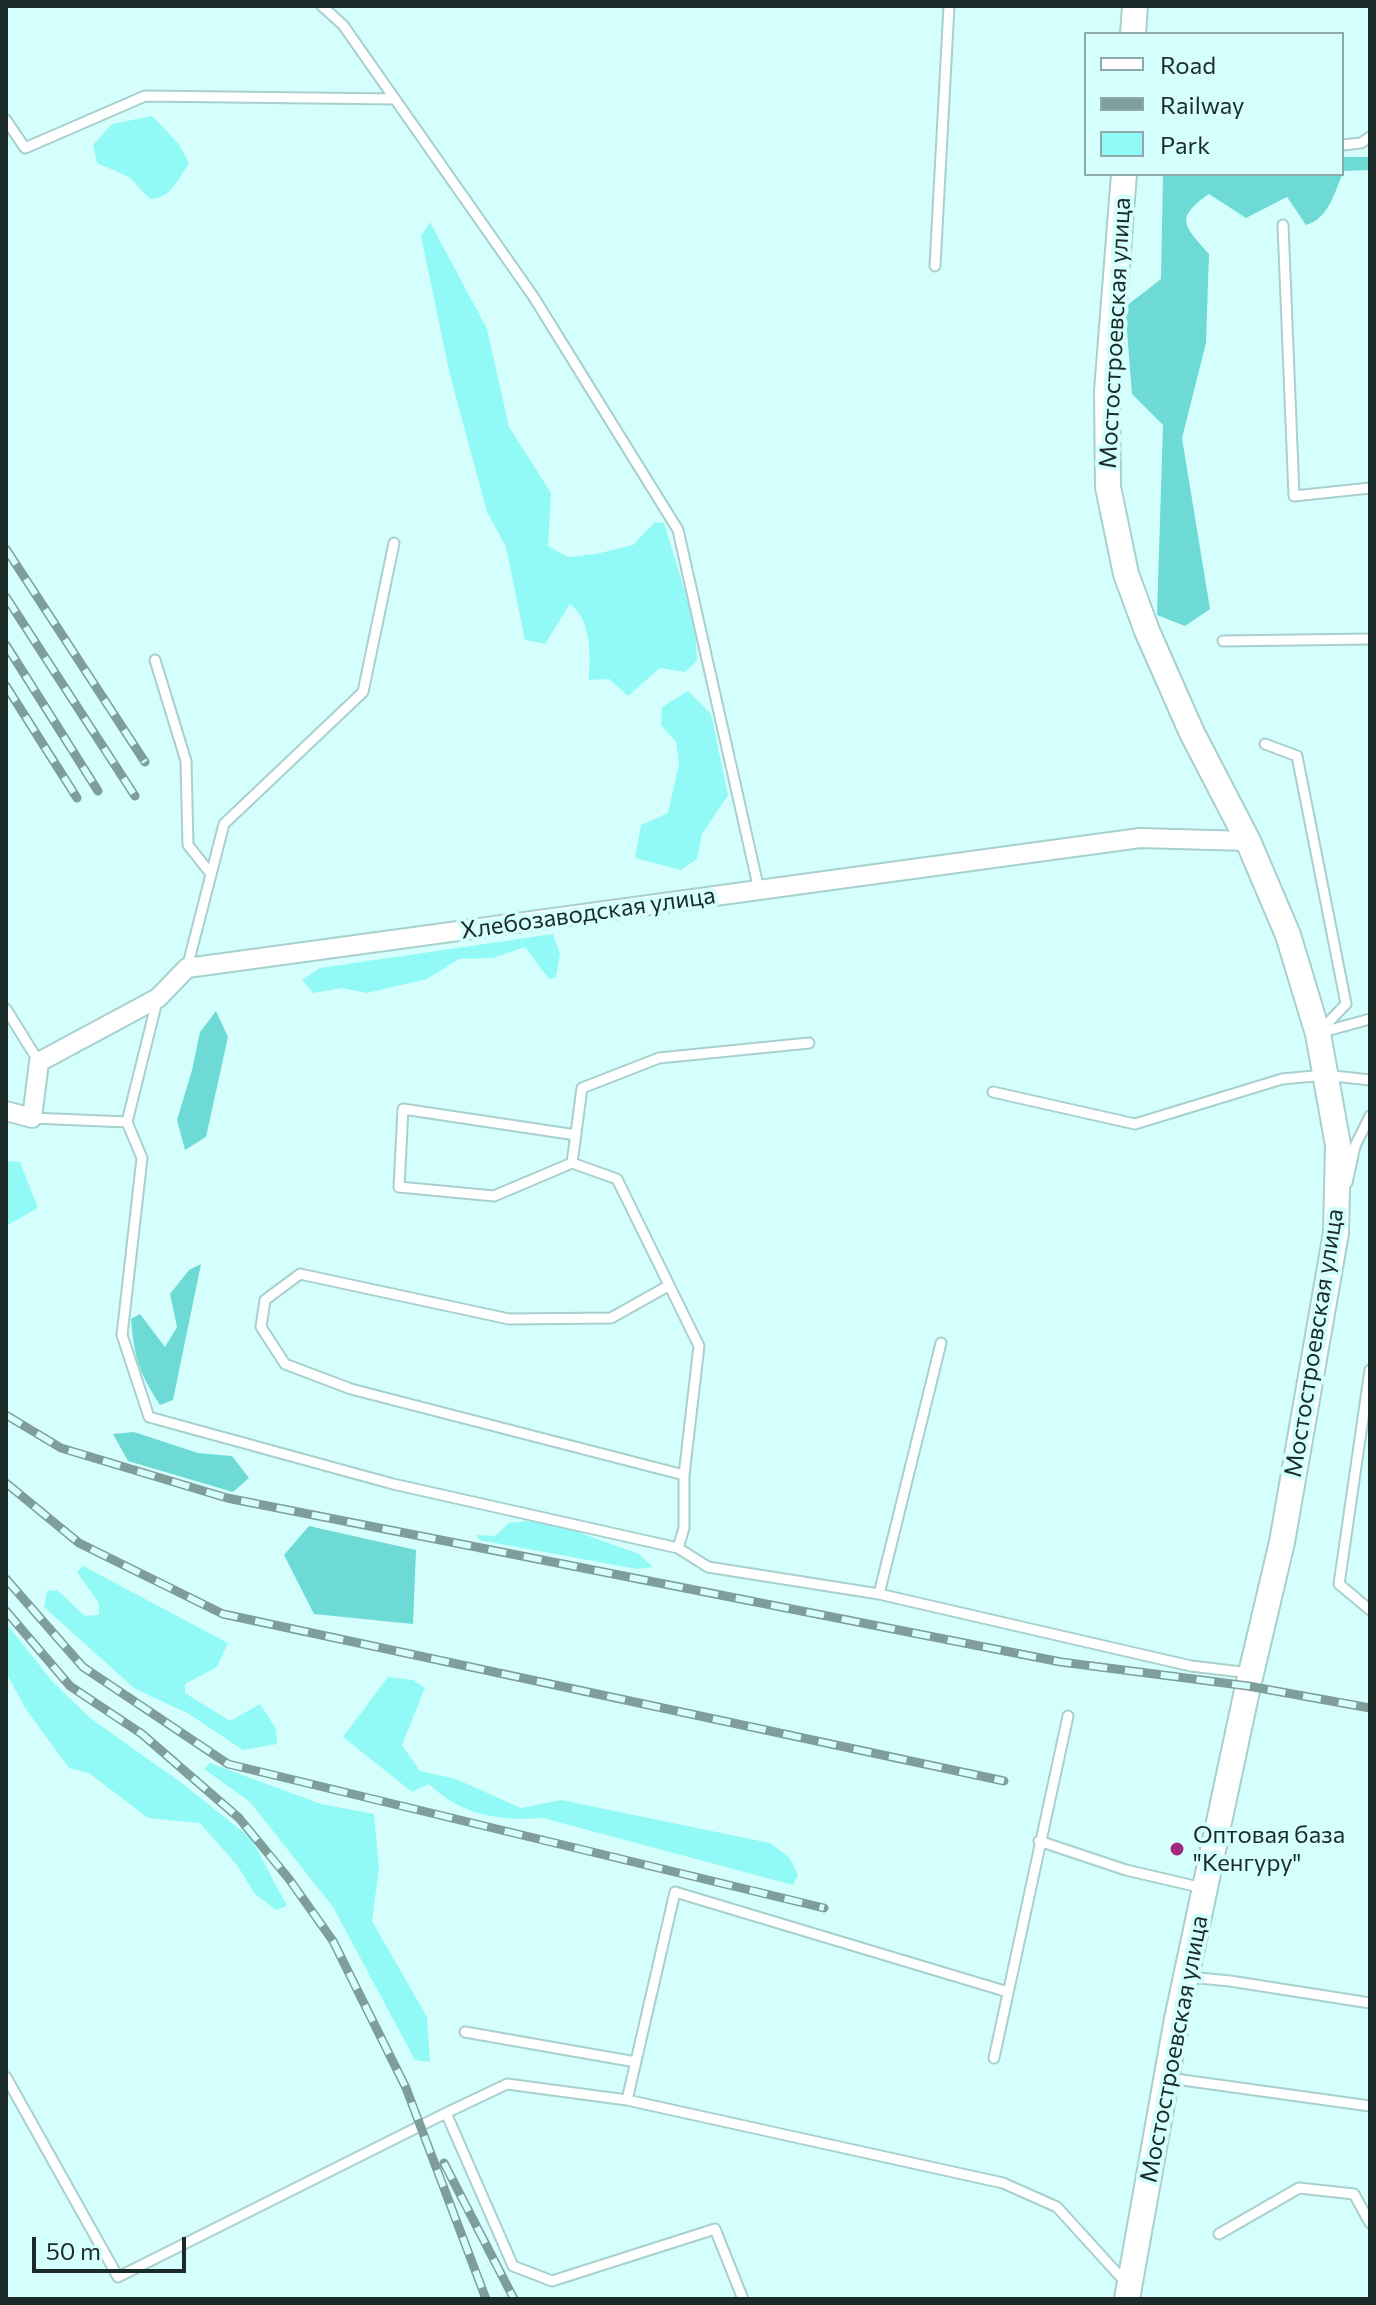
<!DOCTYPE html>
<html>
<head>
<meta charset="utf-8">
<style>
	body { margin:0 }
	#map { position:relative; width:1376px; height:2305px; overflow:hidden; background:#d5fffd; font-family:Commissioner,sans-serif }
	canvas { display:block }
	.frame { position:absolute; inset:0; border:8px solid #1b2b2a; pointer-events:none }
	.legend { position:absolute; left:1084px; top:32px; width:260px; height:144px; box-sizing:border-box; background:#d5fffd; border:2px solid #8baaa9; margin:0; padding:10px 14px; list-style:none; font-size:24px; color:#1b2b2a }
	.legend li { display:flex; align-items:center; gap:16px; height:40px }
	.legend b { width:40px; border:2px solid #8baaa9 }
	.scale { position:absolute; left:32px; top:2237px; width:154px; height:36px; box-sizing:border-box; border:4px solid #1b2b2a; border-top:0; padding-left:10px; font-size:24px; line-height:28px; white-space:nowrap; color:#1b2b2a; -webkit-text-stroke:6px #d5fffd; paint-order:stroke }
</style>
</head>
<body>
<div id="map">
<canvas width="1376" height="2305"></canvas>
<div class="frame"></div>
<ul class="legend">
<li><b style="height:10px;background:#fff"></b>Road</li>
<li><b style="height:10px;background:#7f9d9b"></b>Railway</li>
<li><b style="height:22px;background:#91faf6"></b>Park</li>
</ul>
<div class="scale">50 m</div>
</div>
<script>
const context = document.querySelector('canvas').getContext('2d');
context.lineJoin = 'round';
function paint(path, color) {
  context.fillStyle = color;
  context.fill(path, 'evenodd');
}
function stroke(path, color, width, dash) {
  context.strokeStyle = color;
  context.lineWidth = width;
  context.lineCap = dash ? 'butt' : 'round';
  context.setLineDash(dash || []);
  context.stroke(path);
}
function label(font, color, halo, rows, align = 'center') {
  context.font = font + ' Commissioner,sans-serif';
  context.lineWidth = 8;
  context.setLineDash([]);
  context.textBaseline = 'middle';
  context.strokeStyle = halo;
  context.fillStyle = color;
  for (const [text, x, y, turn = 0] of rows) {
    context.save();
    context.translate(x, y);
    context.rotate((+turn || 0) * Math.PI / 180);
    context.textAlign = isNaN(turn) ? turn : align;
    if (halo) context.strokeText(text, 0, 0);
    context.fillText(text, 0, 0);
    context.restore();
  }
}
paint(new Path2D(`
	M 152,116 L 178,143 L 189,163 C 178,179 171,199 150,199 L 129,177 L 97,163 L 93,145 L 112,124 Z
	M 430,222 L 487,329 L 509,427 L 551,493 L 548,546 L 568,557 L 596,554 L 633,545 L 655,522 L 664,523 L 695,625 L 697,661 L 685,672 L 660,668 L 628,696 L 609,679 L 589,680 C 590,654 592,621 570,604 L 545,644 L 525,640 L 506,547 L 487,512 L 450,375 L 421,236 Z
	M 688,691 L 711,714 L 728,795 L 702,834 L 697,859 L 681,870 L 635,858 L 641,825 L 668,813 L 679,764 L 676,742 L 661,725 L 662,707 Z
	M 553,934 L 560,954 L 556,977 L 549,979 L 525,947 L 493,958 L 459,959 L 427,979 L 367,993 L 342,988 L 313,993 L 302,980 L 320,968 Z
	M 6,1161 L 20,1162 L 38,1208 L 6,1226 Z
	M 552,1519 L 583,1534 L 639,1554 L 653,1567 L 637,1569 L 479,1540 L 477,1535 L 495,1536 L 509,1523 Z
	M 83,1566 L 228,1643 L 217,1667 L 185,1684 L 185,1693 L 230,1721 L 260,1704 L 276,1729 L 277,1744 L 243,1750 L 189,1714 L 134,1688 L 44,1607 L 47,1591 L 57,1590 L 85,1616 L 99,1615 L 99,1603 L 77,1572 Z
	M 6,1623 L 52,1681 L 90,1718 L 179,1781 L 251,1838 L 287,1906 L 276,1910 L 255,1894 L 237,1865 L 200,1823 L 148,1818 L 89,1773 L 69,1768 L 25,1708 L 6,1672 Z
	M 388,1677 L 413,1680 L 425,1688 L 402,1745 L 420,1771 L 456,1779 L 521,1808 L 561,1800 L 770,1843 L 789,1857 L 798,1875 L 793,1885 L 543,1818 C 499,1821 462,1816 429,1784 L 412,1792 L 343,1737 Z
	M 210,1763 L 321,1804 L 374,1814 L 379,1868 L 372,1921 L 427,2017 L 430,2062 L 415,2060 L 333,1907 L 250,1802 L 204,1769 Z`), '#91faf6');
paint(new Path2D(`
	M 1342,157 L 1370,157 L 1370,170 L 1344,171 C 1335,190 1329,219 1306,225 L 1287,197 L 1246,218 L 1209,194 C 1173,219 1185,226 1209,254 L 1206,343 L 1182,438 L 1210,609 L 1185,626 L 1157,615 L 1163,425 L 1132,394 L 1125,307 L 1161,279 L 1163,174 L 1342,174 Z
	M 216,1011 L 228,1037 L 206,1137 L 185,1150 L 177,1120 L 192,1070 L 200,1032 Z
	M 201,1264 L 173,1400 L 160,1405 C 139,1372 134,1358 131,1319 L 140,1314 L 165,1347 L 177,1327 L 170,1294 L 189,1270 Z
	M 134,1432 L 198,1453 L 232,1456 L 249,1478 L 233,1492 L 128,1461 L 113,1434 Z
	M 309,1526 L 416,1550 L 413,1624 L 314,1614 L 284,1555 Z`), '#6edad6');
const service = new Path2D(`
	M 322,6 L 343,25 L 533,296 L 678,530 L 759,890
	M 6,120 L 25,148 L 145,96 L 395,99
	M 1342,145 L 1361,143 L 1370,137
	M 1283,225 L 1294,496 L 1370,488
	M 935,266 L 949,6
	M 1223,641 L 1370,639
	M 155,660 L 186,761 L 188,845 L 211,874
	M 1265,744 L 1297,756 L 1346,1004 L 1320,1031
	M 187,968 L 224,824 L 363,692 L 394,543
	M 6,1009 L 39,1062
	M 1319,1033 L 1370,1019
	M 993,1092 L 1135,1124 L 1282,1079 L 1325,1075 L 1370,1080
	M 32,1118 L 127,1122 L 157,1001
	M 127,1122 L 142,1158 L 122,1335 L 149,1417 L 393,1484 L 678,1548 L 708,1567 L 879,1594 L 1191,1666 L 1250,1673
	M 572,1163 L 494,1196 L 399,1187 L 403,1109 L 576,1135
	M 1347,1183 L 1355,1146 L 1370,1116
	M 668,1286 L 611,1318 L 509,1319 L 300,1274 L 265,1300 L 261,1327 L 285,1364 L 351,1389 L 684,1475
	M 1370,1370 L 1339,1584 L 1370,1610
	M 678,1548 L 684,1528 L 684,1475 L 699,1346 L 617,1179 L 572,1163 L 582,1088 L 659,1058 L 809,1043
	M 879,1594 L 941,1343
	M 1039,1841 L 1126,1870 L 1203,1888
	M 1189,1977 L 1230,1981 L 1370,2003
	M 465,2032 L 636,2062
	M 994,2058 L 1068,1716
	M 6,2077 L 118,2277 L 446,2113
	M 1168,2078 L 1370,2106
	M 627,2100 L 675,1892 L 1008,1992
	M 1219,2234 L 1299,2188 L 1354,2194 L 1370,2223
	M 743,2299 L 715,2229 L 552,2281 L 513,2266 L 446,2113 L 507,2084 L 627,2100 L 1003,2183 L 1057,2207 L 1127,2284`);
const minor = new Path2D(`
	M 6,1111 L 32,1118 L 39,1062 L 158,998 L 187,968 L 1140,838 L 1248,841`);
const secondary = new Path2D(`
	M 1133,34 L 1135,6
	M 1124,174 L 1107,391 L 1108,487 L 1126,574 L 1147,631 L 1192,733 L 1248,841 L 1288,935 L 1318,1034 L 1338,1145 L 1336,1233 L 1282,1542 L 1248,1686 L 1177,2019 L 1127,2299`);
stroke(service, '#a7d0ce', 13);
stroke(minor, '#a7d0ce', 22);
stroke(secondary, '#a7d0ce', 28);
stroke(service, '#fff', 9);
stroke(minor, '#fff', 18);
stroke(secondary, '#fff', 24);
const rail = new Path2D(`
	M 6,549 L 145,762
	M 6,597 L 135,796
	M 6,645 L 98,791
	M 6,686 L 77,798
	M 6,1415 L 61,1448 L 227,1498 L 1061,1662 L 1248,1686 L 1370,1708
	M 6,1483 L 79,1543 L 223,1614 L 1004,1781
	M 6,1579 L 83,1667 L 228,1764 L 824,1908
	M 6,1611 L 70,1686 L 142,1734 L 239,1818 L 289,1879 L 333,1941 L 406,2088 L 486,2299
	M 444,2163 L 514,2299`);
stroke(rail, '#7f9d9b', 9);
stroke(rail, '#d5fffd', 6, [18]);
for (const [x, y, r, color] of [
	[1177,1849,8,"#a2297f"]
]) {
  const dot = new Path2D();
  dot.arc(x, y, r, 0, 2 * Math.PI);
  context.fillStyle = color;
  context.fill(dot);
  stroke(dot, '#d5fffd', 3);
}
label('24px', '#1b2b2a', '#d5fffd', [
	["Мостостроевская улица",1115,333,-87],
	["Хлебозаводская улица",588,913,-8],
	["Мостостроевская улица",1314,1343,-81],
	["Мостостроевская улица",1174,2049,-79]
]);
label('24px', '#1b2b2a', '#d5fffd', [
	["Оптовая база",1193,1835],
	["\"Кенгуру\"",1193,1863]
], 'left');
</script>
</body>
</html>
